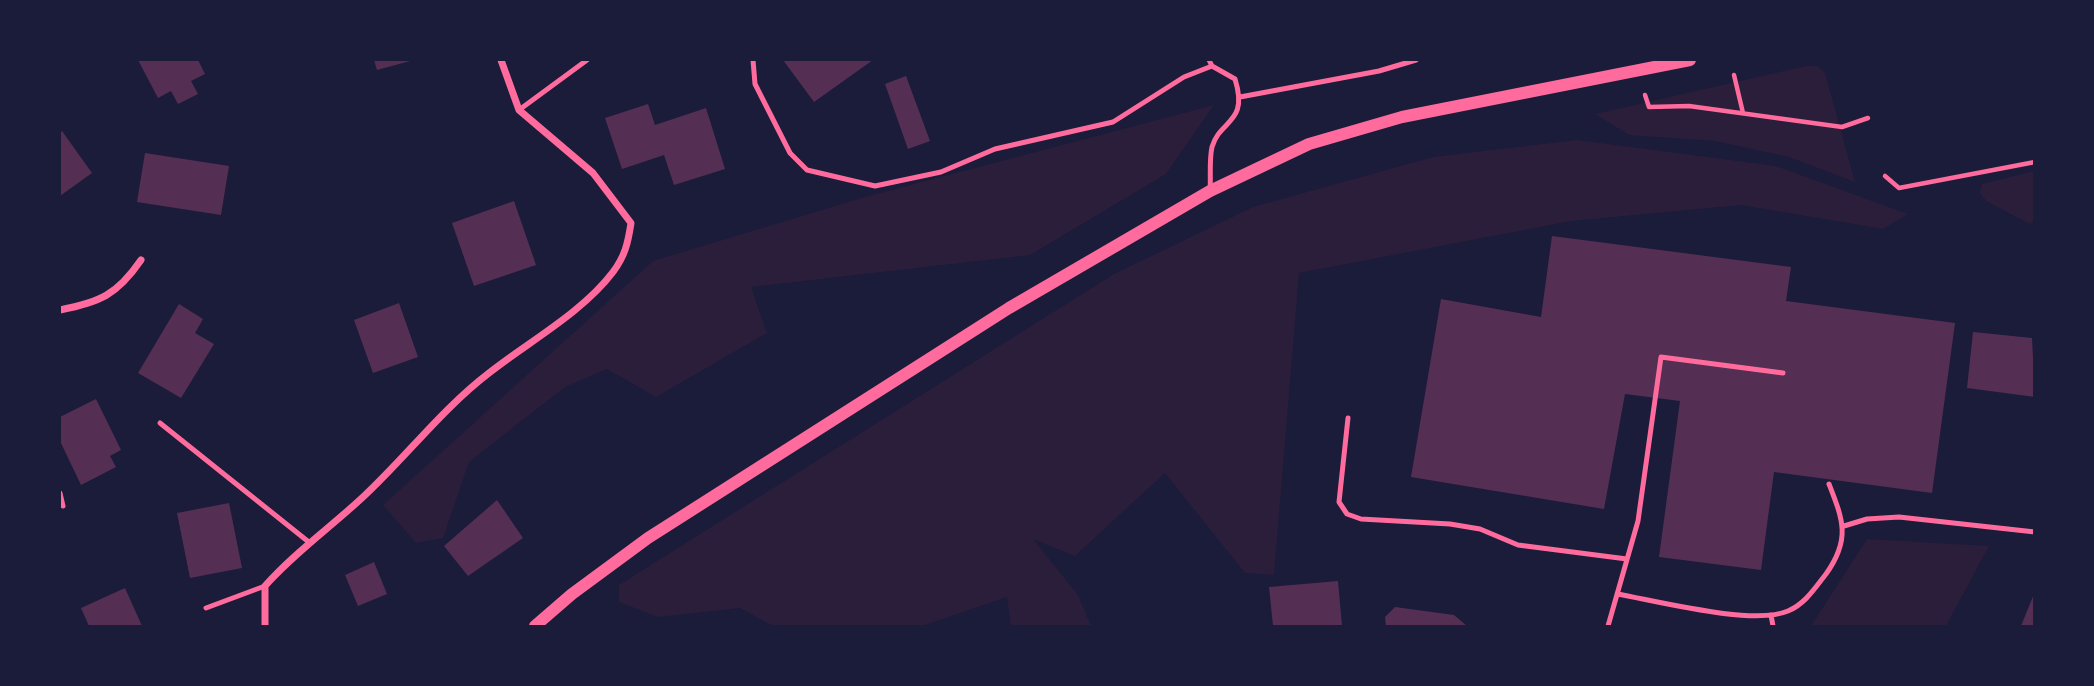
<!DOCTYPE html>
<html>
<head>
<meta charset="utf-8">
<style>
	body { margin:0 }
	#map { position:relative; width:2094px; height:686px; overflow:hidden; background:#1b1b3a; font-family:"Asap Condensed",sans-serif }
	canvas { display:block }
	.frame { position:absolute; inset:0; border:61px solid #1b1b3a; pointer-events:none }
</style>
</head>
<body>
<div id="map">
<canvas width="2094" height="686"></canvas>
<div class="frame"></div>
</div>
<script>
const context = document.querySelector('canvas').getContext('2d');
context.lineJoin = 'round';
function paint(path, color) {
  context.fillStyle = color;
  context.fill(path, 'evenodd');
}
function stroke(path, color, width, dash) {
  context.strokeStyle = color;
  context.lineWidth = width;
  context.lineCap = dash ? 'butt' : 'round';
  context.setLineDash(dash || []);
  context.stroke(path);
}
paint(new Path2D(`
	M 1806,66 L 1818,66 L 1825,73 L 1855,182 L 1789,157 L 1715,141 L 1629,135 L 1595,114 Z
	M 1214,105 L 1166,174 L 1030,255 L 751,287 L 767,333 L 656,397 L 607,369 L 565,387 L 469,462 L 443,538 L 416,543 L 383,505 L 653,261 L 865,197 Z
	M 1577,140 L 1776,166 L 1908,214 L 1883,229 L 1741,205 L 1571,221 L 1299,273 L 1274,575 L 1245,573 L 1165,473 L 1075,556 L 1033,539 L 1078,595 L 1091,626 L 1011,626 L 1007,597 L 922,626 L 773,626 L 740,608 L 658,617 L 619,602 L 619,585 L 1114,274 L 1253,207 L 1433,157 Z
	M 2034,171 L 2034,221 L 2030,224 L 1986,201 L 1980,193 L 1982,184 Z
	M 1867,539 L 1989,546 L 1946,626 L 1811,626 Z`), '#2a1e3b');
paint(new Path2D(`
	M 138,60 L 198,60 L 205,74 L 191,81 L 198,94 L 178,104 L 171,91 L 158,98 Z
	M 374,60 L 414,60 L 377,70 Z
	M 783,60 L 873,60 L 814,102 Z
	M 906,76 L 930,141 L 908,149 L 885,84 Z
	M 648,104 L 655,125 L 706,108 L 725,169 L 674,185 L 664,155 L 622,169 L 605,118 Z
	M 62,131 L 92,173 L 60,196 L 60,133 Z
	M 145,153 L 229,166 L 221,215 L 137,202 Z
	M 514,201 L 536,265 L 474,286 L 452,223 Z
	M 1552,236 L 1791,267 L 1786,301 L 1955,323 L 1932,493 L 1774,472 L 1761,570 L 1659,557 L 1680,401 L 1625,394 L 1604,509 L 1411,477 L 1441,299 L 1541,317 Z
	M 399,303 L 418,357 L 373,373 L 354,320 Z
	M 179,304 L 203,319 L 195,333 L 214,344 L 181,398 L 138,373 Z
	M 1973,332 L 2032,338 L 2035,397 L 1967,388 Z
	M 96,399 L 121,450 L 110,456 L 116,467 L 81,485 L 60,441 L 60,417 Z
	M 497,500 L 523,538 L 468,576 L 444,546 Z
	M 229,503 L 242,568 L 190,578 L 177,513 Z
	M 374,562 L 387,594 L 358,606 L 345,575 Z
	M 1338,581 L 1342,626 L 1273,626 L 1269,587 Z
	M 125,588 L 142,626 L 89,626 L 81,608 Z
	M 2034,594 L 2035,626 L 2021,626 Z
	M 1395,607 L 1454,615 L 1467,626 L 1386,626 L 1385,617 Z`), '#542f53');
stroke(new Path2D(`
	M 1734,75 L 1743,113
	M 1645,95 L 1649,107 L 1689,106 L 1842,127 L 1868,118
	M 1885,176 L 1899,188 L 2035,162`), '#ff6b9d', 4.5);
stroke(new Path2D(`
	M 753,60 L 755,84 L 790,153 L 807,170 L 875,186 L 941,172 L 995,149 L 1113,122 L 1184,77 L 1212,66
	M 1209,60 L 1212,66 L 1235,79 C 1249,124 1220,119 1212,147 C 1209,160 1211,177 1210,191
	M 1240,97 L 1379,71 L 1416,60
	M 519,110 L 587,60
	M 1348,418 L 1339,502 L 1347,514 L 1361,519 L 1450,524 L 1480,529 L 1518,545 L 1627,559
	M 160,423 L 310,543
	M 60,493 L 63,506
	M 1844,526 L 1867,519 L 1899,517 L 2035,532
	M 1617,594 C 1657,601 1753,626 1788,611 C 1805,604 1815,588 1826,574 C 1851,539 1843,520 1829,484
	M 206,608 L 265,586
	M 1771,615 L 1773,626
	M 1608,626 L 1638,521 L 1661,357 L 1783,373`), '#ff6b9d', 5);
stroke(new Path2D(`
	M 60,310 C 100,302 117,295 141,260
	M 265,626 L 265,586 C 294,553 331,527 363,497 C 406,457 442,409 489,373 C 528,342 582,313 613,272 C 625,256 628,243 631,223 L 593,173 L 519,110 L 501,60`), '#ff6b9d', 7);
stroke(new Path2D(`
	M 535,626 L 572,594 L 648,538 L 1009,308 L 1210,191 L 1309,144 L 1402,117 L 1690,60`), '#ff6b9d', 12);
</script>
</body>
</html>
